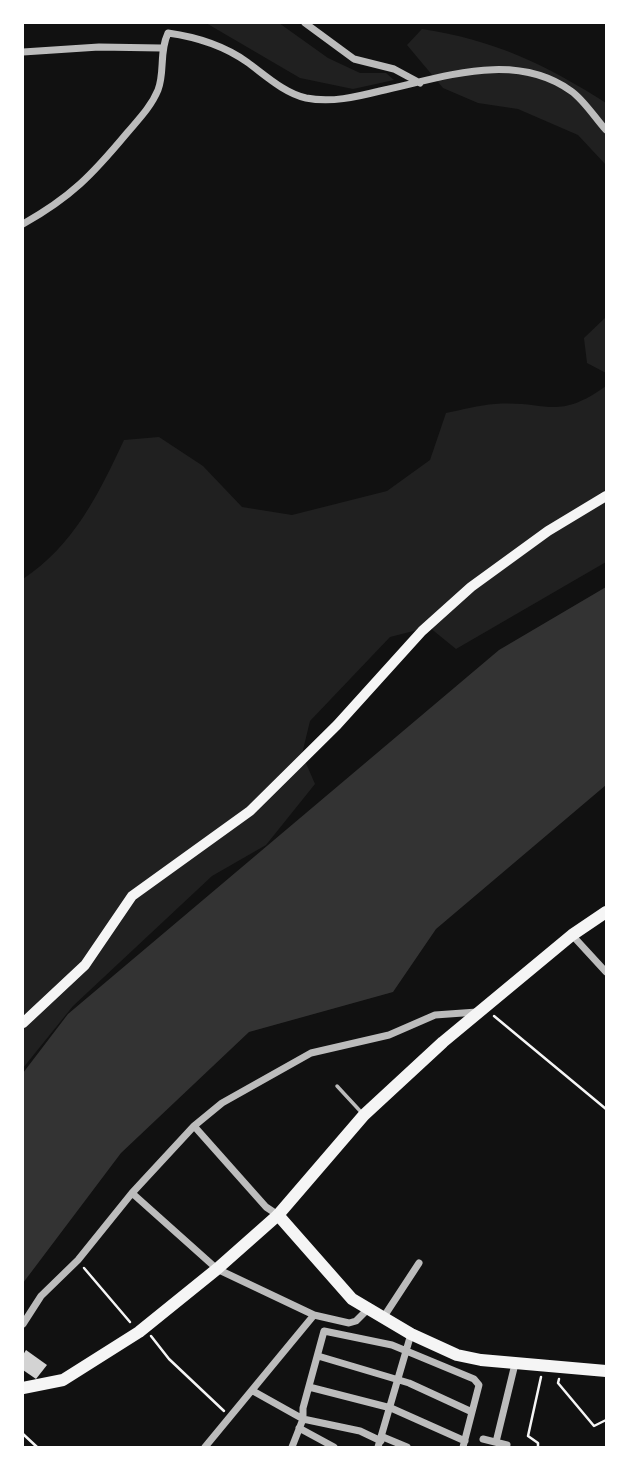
<!DOCTYPE html>
<html>
<head>
<meta charset="utf-8">
<style>
	body { margin:0 }
	#map { position:relative; width:629px; height:1470px; overflow:hidden; background:#111; font-family:"Open Sans",sans-serif }
	canvas { display:block }
	.frame { position:absolute; inset:0; border:24px solid #fff; pointer-events:none }
</style>
</head>
<body>
<div id="map">
<canvas width="629" height="1470"></canvas>
<div class="frame"></div>
</div>
<script>
const context = document.querySelector('canvas').getContext('2d');
context.lineJoin = 'round';
function paint(path, color) {
  context.fillStyle = color;
  context.fill(path, 'evenodd');
}
function stroke(path, color, width, dash) {
  context.strokeStyle = color;
  context.lineWidth = width;
  context.lineCap = dash ? 'butt' : 'round';
  context.setLineDash(dash || []);
  context.stroke(path);
}
paint(new Path2D(`
	M 206,23 L 279,23 L 328,58 L 360,73 L 386,73 L 394,80 L 353,89 L 300,78 Z
	M 422,29 C 494,40 545,64 606,103 L 606,165 L 578,135 L 518,109 L 478,103 L 443,88 L 407,45 Z
	M 606,317 L 606,373 L 587,363 L 584,338 Z
	M 606,386 L 606,562 L 456,649 L 429,627 L 390,637 L 310,721 L 302,754 L 315,784 L 266,845 L 212,876 L 73,1006 L 23,1068 L 23,579 C 73,546 99,494 124,440 L 159,437 L 203,466 L 242,507 L 292,515 L 387,491 L 430,460 L 446,413 C 462,410 479,405 495,404 C 547,400 556,422 606,386 Z`), '#202020');
paint(new Path2D(`
	M 606,587 L 606,785 L 436,929 L 393,992 L 249,1032 L 121,1153 L 23,1283 L 23,1073 L 68,1014 L 499,650 Z`), '#333');
paint(new Path2D(`
	M 26,1350 L 47,1365 L 36,1379 L 23,1370 L 23,1355 Z`), '#d3d3d3');
stroke(new Path2D(`
	M 494,1016 L 606,1109
	M 84,1268 L 130,1322
	M 151,1336 L 169,1359 L 224,1411
	M 559,1379 L 558,1383 L 594,1426 L 606,1420
	M 23,1434 L 37,1447
	M 538,1447 L 538,1443 L 528,1436 L 541,1377`), '#f5f5f5', 2.5);
stroke(new Path2D(`
	M 337,1086 L 362,1113`), '#bcbcbc', 3.5);
stroke(new Path2D(`
	M 305,23 L 354,59 L 394,69 L 420,83
	M 23,52 L 99,47 L 161,48
	M 23,224 C 71,197 92,175 127,133 C 138,120 151,107 158,90 C 165,72 159,52 168,33 C 197,37 223,45 247,62 C 265,75 284,93 306,98 C 331,103 356,97 380,91 C 442,78 514,50 571,91 C 584,100 595,118 606,130
	M 572,935 L 606,972
	M 194,1126 L 266,1207 L 278,1215
	M 132,1193 L 217,1269 L 314,1315 L 349,1323 L 356,1321 L 366,1311
	M 383,1318 L 419,1263
	M 23,1324 L 41,1296 L 78,1260 L 132,1193 L 194,1126 L 222,1103 L 311,1053 L 389,1035 L 435,1015 L 477,1012
	M 318,1356 L 409,1383 L 472,1412
	M 309,1387 L 391,1408 L 465,1441
	M 253,1391 L 303,1419 L 360,1431 L 381,1441
	M 299,1428 L 334,1447
	M 383,1437 L 407,1447
	M 483,1439 L 507,1445
	M 496,1442 L 515,1364
	M 205,1447 L 314,1315
	M 292,1447 L 303,1419 L 303,1408 L 324,1331 L 392,1345 L 474,1379 L 479,1385 L 463,1447
	M 378,1447 L 411,1334`), '#bcbcbc', 7);
stroke(new Path2D(`
	M 23,1023 L 85,965 L 132,896 L 250,811 L 337,725 L 422,631 L 471,587 L 548,531 L 606,496`), '#f5f5f5', 10);
stroke(new Path2D(`
	M 278,1215 L 352,1299 L 411,1334 L 457,1355 L 481,1360 L 606,1371`), '#f5f5f5', 12);
stroke(new Path2D(`
	M 23,1388 L 63,1380 L 139,1332 L 217,1269 L 278,1215 L 364,1115 L 443,1042 L 572,935 L 606,912`), '#f5f5f5', 12);
</script>
</body>
</html>
